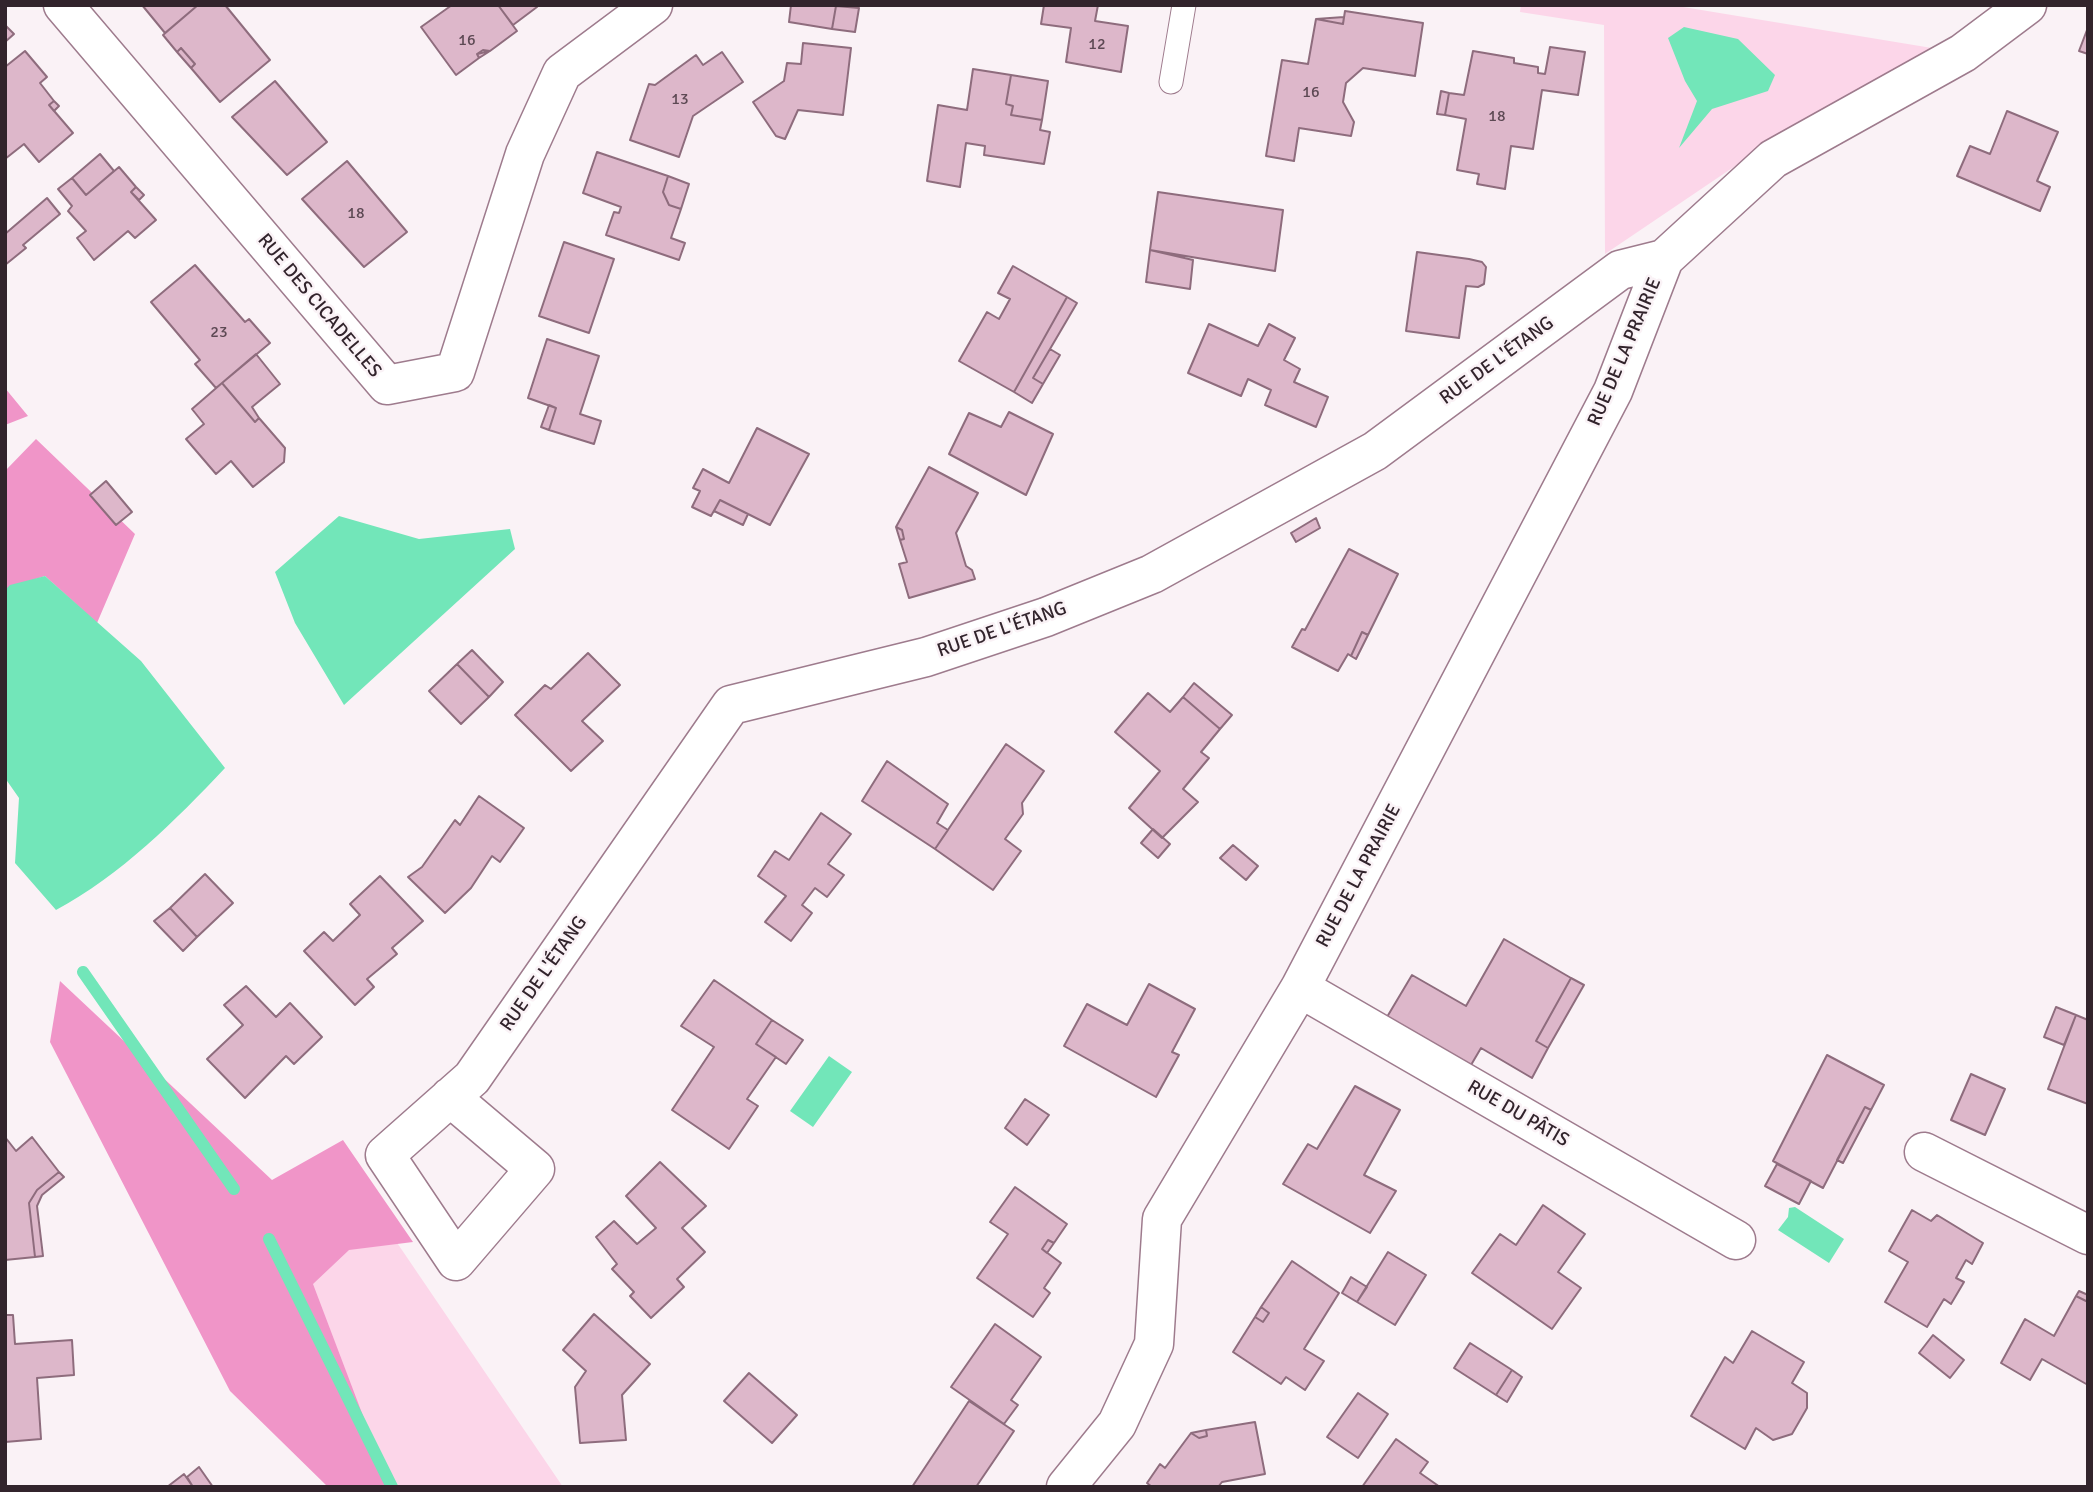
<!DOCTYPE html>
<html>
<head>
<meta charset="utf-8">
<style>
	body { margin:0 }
	#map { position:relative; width:2093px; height:1492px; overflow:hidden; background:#faf2f6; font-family:Signika,sans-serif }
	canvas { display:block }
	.frame { position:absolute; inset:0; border:7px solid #32242c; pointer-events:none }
</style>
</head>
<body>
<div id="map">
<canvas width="2093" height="1492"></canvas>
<div class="frame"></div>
</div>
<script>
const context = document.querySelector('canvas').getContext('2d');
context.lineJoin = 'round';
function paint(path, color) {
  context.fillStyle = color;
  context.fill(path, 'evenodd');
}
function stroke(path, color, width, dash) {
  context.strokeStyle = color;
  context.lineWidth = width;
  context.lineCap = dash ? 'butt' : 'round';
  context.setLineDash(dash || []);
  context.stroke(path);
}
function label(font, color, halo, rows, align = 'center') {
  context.font = font + ' Signika,sans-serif';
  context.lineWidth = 5;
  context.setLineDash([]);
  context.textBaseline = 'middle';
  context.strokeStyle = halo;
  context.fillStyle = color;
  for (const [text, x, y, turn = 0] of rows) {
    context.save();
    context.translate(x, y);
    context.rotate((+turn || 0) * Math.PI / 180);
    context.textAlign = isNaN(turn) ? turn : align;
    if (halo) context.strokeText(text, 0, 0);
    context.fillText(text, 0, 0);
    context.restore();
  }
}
paint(new Path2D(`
	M 1521,5 L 1671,5 L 1938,49 L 1784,133 L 1605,254 L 1604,25 L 1520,12 Z
	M 387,1228 L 563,1487 L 367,1487 L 279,1236 L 347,1237 Z`), '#fcd6e9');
paint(new Path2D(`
	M 5,388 L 28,416 L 5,425 Z
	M 36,439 L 135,534 L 97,623 L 45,576 L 5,589 L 5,471 Z
	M 60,981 L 272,1180 L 343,1140 L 413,1242 L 349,1250 L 313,1284 L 390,1487 L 328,1487 L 230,1391 L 50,1042 Z`), '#f095c8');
paint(new Path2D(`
	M 1684,27 L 1738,39 L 1775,75 L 1768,91 L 1712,109 L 1679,148 L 1697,101 L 1685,81 L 1668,38 Z
	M 339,516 L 419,539 L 510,529 L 515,549 L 344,705 L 295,623 L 275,572 Z
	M 45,576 L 141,661 L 225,768 C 175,821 121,875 56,910 L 15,863 L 19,798 L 5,778 L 5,590 L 10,585 Z
	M 829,1056 L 852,1072 L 813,1127 L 790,1111 Z
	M 1795,1207 L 1844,1239 L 1829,1263 L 1778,1230 L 1788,1217 L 1789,1208 Z`), '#72e6b9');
stroke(new Path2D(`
	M 83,972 L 234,1189
	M 269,1239 L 392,1487`), '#72e6b9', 12);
const building = new Path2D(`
	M 142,5 L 198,5 L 165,33 Z
	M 198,5 L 225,5 L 270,60 L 220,102 L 191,68 L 195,64 L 181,48 L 177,52 L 163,35 Z
	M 452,5 L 498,5 L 517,31 L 490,51 L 477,54 L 479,58 L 456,75 L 421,27 Z
	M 498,5 L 535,5 L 537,7 L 513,25 Z
	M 791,5 L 845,5 L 836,6 L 832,29 L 789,22 Z
	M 1044,5 L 1098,5 L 1095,21 L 1128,26 L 1121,72 L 1066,62 L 1071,28 L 1041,24 Z
	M 836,6 L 859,8 L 855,32 L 832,29 Z
	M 1345,11 L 1423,23 L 1415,76 L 1363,68 L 1346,83 L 1343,102 L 1354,122 L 1351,136 L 1299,128 L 1294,161 L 1266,156 L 1282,60 L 1308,64 L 1316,19 L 1343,24 Z
	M 1344,17 L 1343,24 L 1316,19 Z
	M 5,25 L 14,34 L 5,42 Z
	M 2087,30 L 2088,30 L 2088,54 L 2079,51 Z
	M 803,43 L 851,48 L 843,115 L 798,110 L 785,139 L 776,136 L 753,102 L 784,81 L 787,63 L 801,64 Z
	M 1550,47 L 1585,52 L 1578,95 L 1542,90 L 1533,149 L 1511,146 L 1505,189 L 1477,184 L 1479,174 L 1457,170 L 1466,119 L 1445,115 L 1449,93 L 1464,95 L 1473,51 L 1514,58 L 1514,63 L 1538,67 L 1538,73 L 1545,74 Z
	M 181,48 L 195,64 L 191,68 L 177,52 Z
	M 483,50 L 490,51 L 479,58 L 477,54 Z
	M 25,51 L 47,77 L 40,83 L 54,101 L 49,105 L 73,133 L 39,162 L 24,144 L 5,159 L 5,67 Z
	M 722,52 L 743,82 L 693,116 L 679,157 L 630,140 L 649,84 L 655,85 L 696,55 L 703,65 Z
	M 973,69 L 1011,75 L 1006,104 L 1013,106 L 1011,115 L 1042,120 L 1040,130 L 1050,132 L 1044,164 L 984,155 L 985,146 L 966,143 L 960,187 L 927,181 L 938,105 L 967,110 Z
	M 1011,75 L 1048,81 L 1042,120 L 1011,115 L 1013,106 L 1006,104 Z
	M 275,81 L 327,142 L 287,175 L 232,117 Z
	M 1441,91 L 1449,93 L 1445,115 L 1437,114 Z
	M 54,101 L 59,106 L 54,111 L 49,105 Z
	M 2007,111 L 2058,132 L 2037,181 L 2050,187 L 2040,211 L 1957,176 L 1970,146 L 1990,154 Z
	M 597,152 L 668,176 L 663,192 L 669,205 L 681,209 L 671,238 L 685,243 L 679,260 L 606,235 L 614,212 L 619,213 L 621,207 L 583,193 Z
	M 100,154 L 114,171 L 86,195 L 72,178 Z
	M 347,161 L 407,232 L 364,267 L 302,199 Z
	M 119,167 L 136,187 L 131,192 L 156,220 L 135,238 L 128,231 L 94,260 L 77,238 L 86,231 L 68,211 L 72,206 L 58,189 L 72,178 L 86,195 Z
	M 668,176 L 689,184 L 681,209 L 669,205 L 663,192 Z
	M 136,187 L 144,195 L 139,200 L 131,192 Z
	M 1158,192 L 1283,210 L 1275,271 L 1150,250 Z
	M 47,198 L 60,214 L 23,245 L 26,248 L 5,265 L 5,234 Z
	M 564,242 L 614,259 L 589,333 L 539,316 Z
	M 1150,250 L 1193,260 L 1190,289 L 1146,282 Z
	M 1417,252 L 1469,259 L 1482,262 L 1486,267 L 1484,284 L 1478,287 L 1466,286 L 1459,338 L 1406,331 Z
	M 195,265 L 245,322 L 249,319 L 270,343 L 216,388 L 195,364 L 200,360 L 151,302 Z
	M 1013,266 L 1067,297 L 1014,392 L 959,361 L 987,312 L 999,319 L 1010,299 L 998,293 Z
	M 1067,297 L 1077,303 L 1033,378 L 1043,384 L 1032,403 L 1014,392 Z
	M 1209,324 L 1258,346 L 1269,324 L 1295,338 L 1284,360 L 1300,369 L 1294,382 L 1328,397 L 1316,427 L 1265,405 L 1271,390 L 1248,379 L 1241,396 L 1188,373 Z
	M 547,339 L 599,356 L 580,414 L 601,421 L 594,444 L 549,430 L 556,408 L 528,398 Z
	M 1050,349 L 1060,355 L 1043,384 L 1033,378 Z
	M 256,354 L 280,384 L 252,407 L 259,418 L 255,422 L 222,383 Z
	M 222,383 L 255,422 L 259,418 L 285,448 L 284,462 L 253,487 L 231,461 L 216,474 L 186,439 L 204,424 L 192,409 Z
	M 549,405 L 556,408 L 549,430 L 541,427 Z
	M 1009,412 L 1053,434 L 1026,495 L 949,454 L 969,413 L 1001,427 Z
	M 757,428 L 809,454 L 770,525 L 720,500 L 711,516 L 692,507 L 700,491 L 693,488 L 703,469 L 729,483 Z
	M 929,467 L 978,493 L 956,533 L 966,566 L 972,570 L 975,579 L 909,598 L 899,564 L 907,562 L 900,540 L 904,539 L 902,530 L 896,527 Z
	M 106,481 L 132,512 L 116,525 L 90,495 Z
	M 720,500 L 748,514 L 743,525 L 714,511 Z
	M 1316,518 L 1320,528 L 1296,542 L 1291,533 Z
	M 896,527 L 902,530 L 904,539 L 900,540 Z
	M 1349,549 L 1398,574 L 1368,635 L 1362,632 L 1351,656 L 1348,654 L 1338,671 L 1292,647 L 1302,629 L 1305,630 Z
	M 1362,632 L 1368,635 L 1356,659 L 1351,656 Z
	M 472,650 L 503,682 L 489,697 L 457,664 Z
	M 588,653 L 620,685 L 582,721 L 603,741 L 571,771 L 515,715 L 545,685 L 551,689 Z
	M 457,664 L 489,697 L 461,724 L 429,691 Z
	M 1194,683 L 1232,715 L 1220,729 L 1183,697 Z
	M 1148,693 L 1170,712 L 1183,697 L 1220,729 L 1201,752 L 1209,758 L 1183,789 L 1198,802 L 1162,838 L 1129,808 L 1160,771 L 1115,732 Z
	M 1006,744 L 1044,771 L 1022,803 L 1023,814 L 1005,839 L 1021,851 L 993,890 L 935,849 Z
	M 887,761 L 948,804 L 937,823 L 948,830 L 935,849 L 862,801 Z
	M 479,796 L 524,828 L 500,862 L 492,856 L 471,888 L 445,913 L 408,877 L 422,867 L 455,820 L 460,825 Z
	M 821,813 L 851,834 L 828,864 L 844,875 L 827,897 L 815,888 L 802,905 L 812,913 L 791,941 L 765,922 L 786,896 L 758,876 L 775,851 L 789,860 Z
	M 1153,829 L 1170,844 L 1158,858 L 1141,843 Z
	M 1233,845 L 1258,866 L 1246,880 L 1220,858 Z
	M 205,874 L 233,903 L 197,937 L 170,908 Z
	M 380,876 L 423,921 L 392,948 L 397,954 L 367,979 L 374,987 L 355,1005 L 304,951 L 324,932 L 333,941 L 360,915 L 350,904 Z
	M 170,908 L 197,937 L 183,951 L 154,921 Z
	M 1504,939 L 1571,978 L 1536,1041 L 1548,1048 L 1532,1078 L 1481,1048 L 1471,1065 L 1387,1017 L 1412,975 L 1466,1006 Z
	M 1571,978 L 1584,985 L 1548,1048 L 1536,1041 Z
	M 714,980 L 772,1020 L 756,1044 L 776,1057 L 747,1099 L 758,1106 L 729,1149 L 672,1110 L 714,1047 L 681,1026 Z
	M 1149,984 L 1195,1009 L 1172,1052 L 1179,1055 L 1156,1097 L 1064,1046 L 1087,1004 L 1127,1025 Z
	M 246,986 L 276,1017 L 290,1003 L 322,1037 L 294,1064 L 286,1056 L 245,1098 L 207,1059 L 243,1025 L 224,1005 Z
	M 2056,1007 L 2076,1015 L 2064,1045 L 2044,1037 Z
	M 2076,1015 L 2088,1020 L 2088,1104 L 2048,1089 Z
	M 772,1020 L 803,1040 L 786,1064 L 756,1044 Z
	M 1827,1055 L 1884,1085 L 1871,1110 L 1865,1107 L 1823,1188 L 1773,1161 Z
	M 1971,1074 L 2005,1089 L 1985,1135 L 1951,1120 Z
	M 1355,1086 L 1400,1110 L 1364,1175 L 1396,1191 L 1370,1233 L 1283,1184 L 1308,1144 L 1317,1149 Z
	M 1025,1099 L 1049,1115 L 1027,1145 L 1005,1128 Z
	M 1865,1107 L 1871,1110 L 1843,1163 L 1837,1160 Z
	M 5,1137 L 16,1151 L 32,1137 L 59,1172 L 37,1190 L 29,1203 L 35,1257 L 5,1260 Z
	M 660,1162 L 706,1206 L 682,1228 L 705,1252 L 677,1279 L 684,1287 L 651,1318 L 630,1296 L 634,1292 L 612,1269 L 617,1264 L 596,1237 L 614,1221 L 637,1244 L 656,1228 L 626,1196 Z
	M 1777,1164 L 1811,1181 L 1799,1204 L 1765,1186 Z
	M 59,1172 L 64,1177 L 42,1195 L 37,1206 L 43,1256 L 35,1257 L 29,1203 L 37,1190 Z
	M 1015,1187 L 1067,1224 L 1054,1243 L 1048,1240 L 1042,1249 L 1061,1263 L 1044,1288 L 1050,1293 L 1033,1317 L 977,1278 L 1008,1234 L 990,1222 Z
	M 1543,1205 L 1585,1234 L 1558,1272 L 1581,1288 L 1552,1329 L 1472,1273 L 1500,1234 L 1516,1245 Z
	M 1912,1210 L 1931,1221 L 1937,1215 L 1983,1243 L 1972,1264 L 1966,1260 L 1956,1278 L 1964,1282 L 1951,1304 L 1944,1299 L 1927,1327 L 1885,1302 L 1908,1262 L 1889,1251 Z
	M 1048,1240 L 1054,1243 L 1047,1253 L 1042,1249 Z
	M 1388,1252 L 1426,1275 L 1395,1325 L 1357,1302 Z
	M 1292,1261 L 1339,1293 L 1304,1349 L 1324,1361 L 1305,1390 L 1286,1377 L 1281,1384 L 1233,1352 L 1255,1317 L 1263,1322 L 1269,1313 L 1261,1307 Z
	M 1351,1277 L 1367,1287 L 1357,1302 L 1342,1293 Z
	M 2079,1291 L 2088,1295 L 2088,1302 L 2076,1296 Z
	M 2076,1296 L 2088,1302 L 2088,1385 L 2042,1359 L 2030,1380 L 2001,1363 L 2025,1319 L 2054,1336 Z
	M 1261,1307 L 1269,1313 L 1263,1322 L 1255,1317 Z
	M 594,1314 L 650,1364 L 622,1395 L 626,1440 L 580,1443 L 575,1387 L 586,1371 L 563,1350 Z
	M 5,1315 L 13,1315 L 15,1344 L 72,1340 L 74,1375 L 37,1378 L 41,1439 L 5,1442 Z
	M 995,1324 L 1041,1357 L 1011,1400 L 1018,1405 L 1004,1424 L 951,1387 Z
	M 1752,1331 L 1804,1362 L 1792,1383 L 1807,1393 L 1807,1408 L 1792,1434 L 1773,1440 L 1756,1428 L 1745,1449 L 1691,1416 L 1725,1357 L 1733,1363 Z
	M 1933,1335 L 1964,1360 L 1950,1378 L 1919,1353 Z
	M 1470,1343 L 1512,1370 L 1496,1395 L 1454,1368 Z
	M 1512,1370 L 1522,1377 L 1507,1402 L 1496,1395 Z
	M 749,1373 L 797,1415 L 772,1443 L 724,1401 Z
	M 1358,1393 L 1388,1414 L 1358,1458 L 1327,1437 Z
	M 969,1401 L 1014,1431 L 976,1487 L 912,1487 Z
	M 1255,1422 L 1265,1474 L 1222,1482 L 1218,1487 L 1152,1487 L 1147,1483 L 1160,1464 L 1165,1468 L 1191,1433 L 1199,1438 L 1207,1436 L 1206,1430 Z
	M 1206,1430 L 1207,1436 L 1199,1438 L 1191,1433 Z
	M 1396,1439 L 1428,1462 L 1420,1473 L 1440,1487 L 1362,1487 Z
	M 199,1467 L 213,1487 L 193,1487 L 187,1477 Z
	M 184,1474 L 193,1487 L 167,1487 Z`);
paint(building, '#ddb7ca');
stroke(building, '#8e6c7d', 2);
const service = new Path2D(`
	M 1171,82 L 1184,5`);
const minor = new Path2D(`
	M 63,5 L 387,385 L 455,372 L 525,154 L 562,73 L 653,5
	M 1300,988 L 1736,1240
	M 450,1097 L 535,1169 L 456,1261 L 385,1155 L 472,1078 L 731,705 L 926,657 L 1046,617 L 1152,574 L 1375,451 L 1620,270 L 1664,259
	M 1924,1152 L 2088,1235
	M 1066,1487 L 1117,1424 L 1154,1344 L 1162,1219 L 1300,988 L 1613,391 L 1664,259 L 1773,159 L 1963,53 L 2027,5`);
stroke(service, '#9e7b8d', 25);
stroke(minor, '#9e7b8d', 41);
stroke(service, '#fff', 23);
stroke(minor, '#fff', 38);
label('16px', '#5d4954', null, [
	["16",467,41],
	["12",1097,45],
	["16",1311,93],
	["13",680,100],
	["18",1497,117],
	["18",356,214],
	["23",219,333]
]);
label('19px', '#32242c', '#faf2f6', [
	["RUE DES CICADELLES",319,306,50],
	["RUE DE LA PRAIRIE",1625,352,-67],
	["RUE DE L'ÉTANG",1497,361,-36],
	["RUE DE L'ÉTANG",1002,630,-19],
	["RUE DE LA PRAIRIE",1359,876,-62],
	["RUE DE L'ÉTANG",544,974,-55],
	["RUE DU PÂTIS",1518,1114,30]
]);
</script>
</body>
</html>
